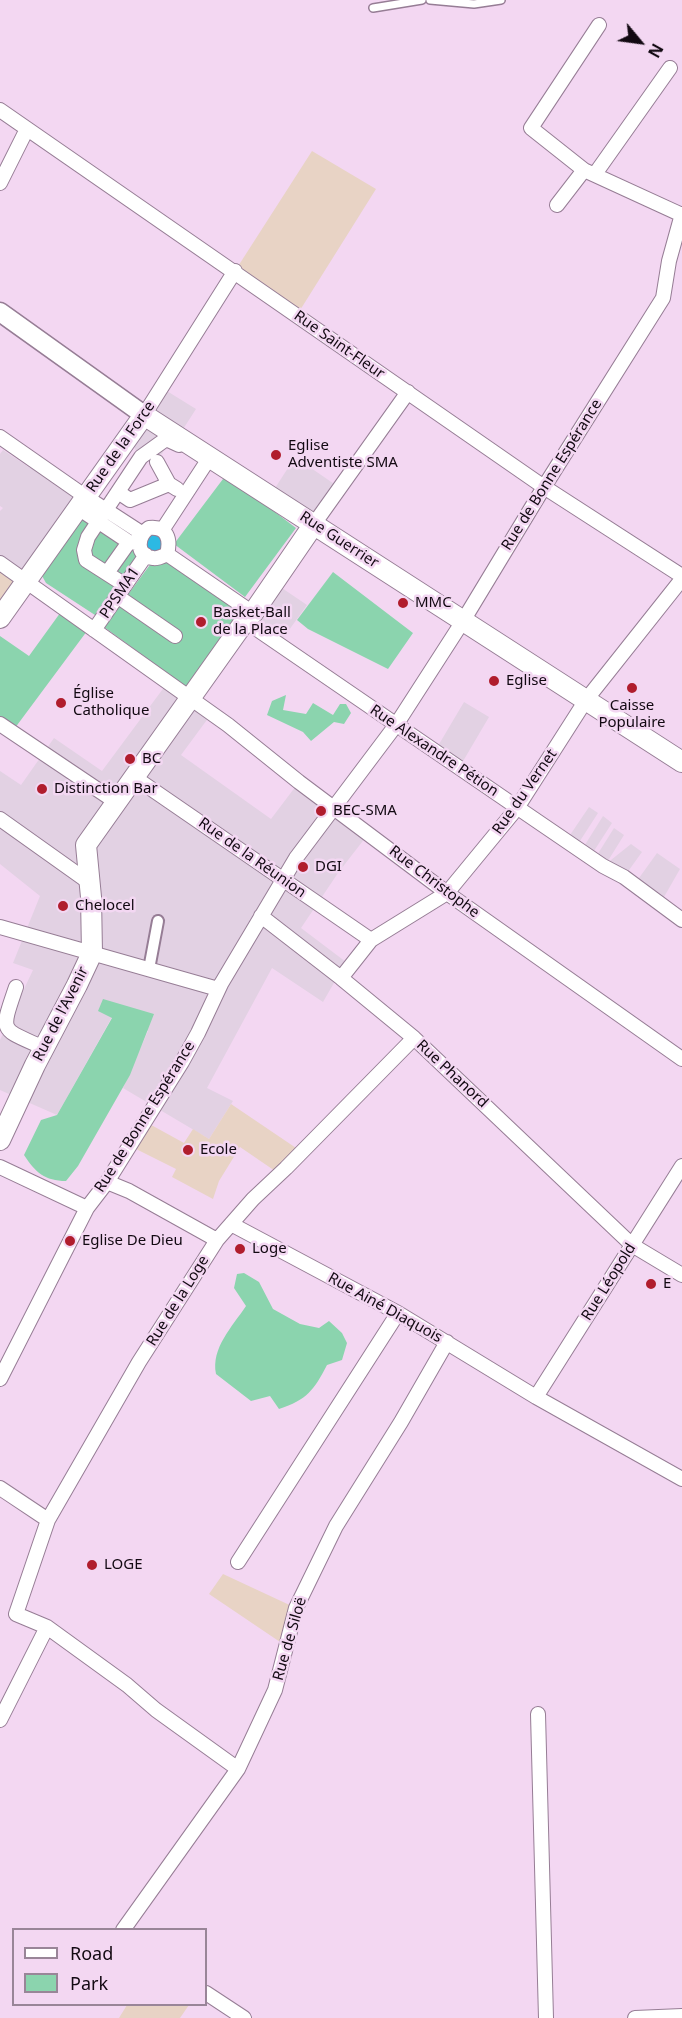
<!DOCTYPE html>
<html>
<head>
<meta charset="utf-8">
<style>
	body { margin:0 }
	#map { position:relative; width:682px; height:2018px; overflow:hidden; background:#f3d7f2; font-family:"Noto Sans",sans-serif }
	canvas { display:block }
	.legend { position:absolute; left:12px; top:1928px; width:195px; height:78px; box-sizing:border-box; background:#f3d7f2; border:2px solid #998598; margin:0; padding:8px 10px; list-style:none; font-size:18px; color:#120912 }
	.legend li { display:flex; align-items:center; gap:12px; height:30px }
	.legend b { width:30px; border:2px solid #998598 }
	.north { position:absolute; left:610px; top:12px; width:60px; height:60px; -webkit-text-stroke:4px #f3d7f2; paint-order:stroke; rotate:119deg; font-size:16px; font-weight:700; line-height:24px; text-align:center; color:#120912 }
	.north::after { content:''; display:block; margin:auto; width:21px; height:27px; background:#120912; clip-path:polygon(50% 0,100% 100%,50% 72%,0 100%) }
</style>
</head>
<body>
<div id="map">
<canvas width="682" height="2018"></canvas>
<ul class="legend">
<li><b style="height:8px;background:#fff"></b>Road</li>
<li><b style="height:16px;background:#8bd4ae"></b>Park</li>
</ul>
<div class="north">N</div>
</div>
<script>
const context = document.querySelector('canvas').getContext('2d');
context.lineJoin = 'round';
function paint(path, color) {
  context.fillStyle = color;
  context.fill(path, 'evenodd');
}
function stroke(path, color, width, dash) {
  context.strokeStyle = color;
  context.lineWidth = width;
  context.lineCap = dash ? 'butt' : 'round';
  context.setLineDash(dash || []);
  context.stroke(path);
}
function label(font, color, halo, rows, align = 'center') {
  context.font = font + ' "Noto Sans",sans-serif';
  context.lineWidth = 5;
  context.setLineDash([]);
  context.textBaseline = 'middle';
  context.strokeStyle = halo;
  context.fillStyle = color;
  for (const [text, x, y, turn = 0] of rows) {
    context.save();
    context.translate(x, y);
    context.rotate((+turn || 0) * Math.PI / 180);
    context.textAlign = isNaN(turn) ? turn : align;
    if (halo) context.strokeText(text, 0, 0);
    context.fillText(text, 0, 0);
    context.restore();
  }
}
paint(new Path2D(`
	M 162,388 L 196,409 L 178,437 L 144,415 Z
	M 150,425 L 167,444 L 162,454 L 152,460 L 147,459 L 137,454 L 133,444 L 136,433 Z
	M 3,450 L 30,468 L 34,461 L 86,497 L 25,583 L 0,563 L 0,511 L 3,508 L 0,506 L 0,454 Z
	M 295,457 L 340,488 L 314,524 L 270,496 Z
	M 273,582 L 307,605 L 279,644 L 245,621 Z
	M 168,682 L 212,713 L 181,755 L 271,819 L 299,782 L 369,833 L 338,873 L 301,928 L 346,962 L 323,1002 L 272,968 L 207,1088 L 233,1101 L 209,1139 L 123,1088 L 148,1031 L 112,1017 L 57,1115 L 0,1090 L 0,1040 L 33,970 L 13,963 L 40,896 L 0,864 L 0,771 L 21,785 L 54,738 L 102,771 Z
	M 464,702 L 489,717 L 459,768 L 435,751 Z
	M 589,807 L 598,813 L 578,844 L 568,838 Z
	M 603,816 L 612,823 L 592,854 L 583,848 Z
	M 614,828 L 624,835 L 606,864 L 631,844 L 642,852 L 624,877 L 594,860 Z
	M 657,853 L 680,869 L 660,904 L 634,885 Z`), '#e2d1e3');
paint(new Path2D(`
	M 312,151 L 376,189 L 297,315 L 235,271 Z
	M 0,565 L 25,583 L 0,618 Z
	M 231,1104 L 302,1152 L 278,1173 L 240,1147 L 219,1181 L 213,1199 L 172,1177 L 176,1169 L 128,1145 L 144,1121 L 184,1143 L 193,1129 L 209,1139 Z
	M 223,1574 L 296,1608 L 286,1646 L 209,1594 Z
	M 127,2005 L 127,2004 L 189,2005 L 180,2018 L 119,2018 Z`), '#e8d3c5');
paint(new Path2D(`
	M 226,475 L 296,528 L 245,597 L 174,544 Z
	M 86,506 L 142,554 L 98,617 L 46,583 L 41,574 Z
	M 152,562 L 170,562 L 241,613 L 189,689 L 104,627 Z
	M 333,572 L 413,633 L 388,669 L 308,629 L 297,620 Z
	M 63,609 L 90,627 L 12,732 L 0,724 L 0,636 L 29,656 Z
	M 286,695 L 283,710 L 306,714 L 313,703 L 333,715 L 340,704 L 346,704 L 351,713 L 344,724 L 334,722 L 311,741 L 303,732 L 267,715 L 272,701 Z
	M 103,999 L 154,1014 L 130,1075 L 78,1166 L 66,1181 C 45,1181 35,1172 24,1155 L 41,1120 L 57,1115 L 112,1018 L 98,1011 Z
	M 244,1273 L 259,1282 L 273,1309 L 300,1324 L 319,1328 L 329,1321 L 342,1333 L 347,1343 L 342,1360 L 327,1365 C 314,1390 307,1400 279,1409 L 270,1396 L 251,1401 L 216,1374 C 211,1348 232,1327 246,1306 L 234,1288 L 237,1274 Z`), '#8bd4ae');
paint(new Path2D(`
	M 163,529 L 167,554 L 146,555 L 143,534 Z`), '#2cb9e3');
const service = new Path2D(`
	M 430,0 L 474,4 L 501,0
	M 373,8 L 422,0`);
const pedestrian = new Path2D(`
	M 149,969 L 158,921`);
const minor = new Path2D(`
	M 0,110 L 544,487 L 682,576
	M 584,170 L 531,128 L 599,25
	M 595,174 L 670,68
	M 0,183 L 27,129
	M 557,205 L 584,170 L 682,215
	M 144,415 L 235,271
	M 0,437 L 86,497 L 143,534
	M 157,462 L 169,484 L 177,489
	M 118,492 L 130,500 L 169,484
	M 78,508 L 129,542 L 139,543
	M 314,524 L 408,392
	M 149,528 C 167,526 171,539 167,554 C 163,556 158,559 153,558 C 135,556 137,536 149,528 Z
	M 163,529 L 210,457
	M 167,554 L 253,613
	M 0,563 L 228,725 L 299,782 L 447,893 L 682,1059
	M 107,573 L 129,542
	M 125,585 L 86,560 L 84,550 L 88,537 L 141,457 L 166,439 L 179,445
	M 117,596 L 175,636
	M 245,621 L 537,821 L 603,866 L 624,877 L 682,920
	M 94,630 L 146,555
	M 0,724 L 116,802
	M 134,777 L 371,940
	M 0,819 L 90,883
	M 261,916 L 341,978 L 414,1038 L 632,1245 L 682,1275
	M 0,927 L 218,989
	M 341,978 L 371,940 L 447,893 L 517,808 L 586,700 L 682,579
	M 16,987 C 0,1034 0,1028 44,1048
	M 0,1167 L 87,1208
	M 107,1182 L 129,1191 L 217,1240
	M 231,1224 L 398,1313 L 536,1397 L 682,1479
	M 0,1379 L 87,1208 L 107,1182 L 182,1062 L 198,1033 L 221,984 L 296,858 L 396,725 L 463,621 L 544,487 L 663,298 L 669,261 L 682,214
	M 536,1397 L 682,1166
	M 0,1488 L 48,1520
	M 238,1562 L 398,1313
	M 538,1714 L 546,2018
	M 0,1720 L 47,1627
	M 238,1769 L 156,1710 L 127,1685 L 47,1627 L 16,1614 L 48,1520 L 139,1362 L 217,1240 L 253,1199 L 286,1168 L 414,1038
	M 123,1930 L 238,1769 L 275,1690 L 296,1608 L 336,1526 L 401,1422 L 447,1342
	M 206,1993 L 244,2018
	M 635,2018 L 682,2016`);
const tertiary = new Path2D(`
	M 0,312 L 144,415`);
const secondary = new Path2D(`
	M 0,618 L 144,415 L 682,762
	M 0,1140 L 35,1065 L 77,985 L 92,953 L 91,897 L 86,845 L 245,621 L 253,613 L 314,524`);
stroke(service, '#967d95', 10);
stroke(pedestrian, '#967d95', 14);
stroke(minor, '#967d95', 16);
stroke(tertiary, '#967d95', 21);
stroke(secondary, '#967d95', 22);
stroke(service, '#fff', 7);
stroke(pedestrian, '#fff', 10);
stroke(minor, '#fff', 14);
stroke(tertiary, '#fff', 18);
stroke(secondary, '#fff', 20);
for (const [x, y, r, color] of [
	[276,455,6,"#b01d2d"],
	[403,603,6,"#b01d2d"],
	[201,622,6,"#b01d2d"],
	[494,681,6,"#b01d2d"],
	[632,688,6,"#b01d2d"],
	[61,703,6,"#b01d2d"],
	[130,759,6,"#b01d2d"],
	[42,789,6,"#b01d2d"],
	[321,811,6,"#b01d2d"],
	[303,867,6,"#b01d2d"],
	[63,906,6,"#b01d2d"],
	[188,1150,6,"#b01d2d"],
	[70,1241,6,"#b01d2d"],
	[240,1249,6,"#b01d2d"],
	[651,1284,6,"#b01d2d"],
	[92,1565,6,"#b01d2d"]
]) {
  const dot = new Path2D();
  dot.arc(x, y, r, 0, 2 * Math.PI);
  context.fillStyle = color;
  context.fill(dot);
  stroke(dot, '#f3d7f2', 2);
}
label('15px', '#120912', '#f3d7f2', [
	["Rue Saint-Fleur",339,345,35],
	["Rue de la Force",121,447,-55],
	["Rue de Bonne Espérance",552,475,-58],
	["Rue Guerrier",339,540,33],
	["PPSMA1",120,593,-56],
	["Rue Alexandre Pétion",434,751,34],
	["Rue du Vernet",525,792,-55],
	["Rue de la Réunion",252,858,35],
	["Rue Christophe",434,882,37],
	["Rue de l'Avenir",61,1014,-63],
	["Rue Phanord",452,1074,43],
	["Rue de Bonne Espérance",145,1117,-58],
	["Rue Léopold",609,1282,-58],
	["Rue de la Loge",178,1301,-58],
	["Rue Ainé Diaquois",385,1308,29],
	["Rue de Siloë",290,1639,-74]
]);
label('15px', '#120912', '#f3d7f2', [
	["Eglise",288,446],
	["Adventiste SMA",288,463],
	["MMC",415,603],
	["Basket-Ball",213,613],
	["de la Place",213,630],
	["Eglise",506,681],
	["Église",73,694],
	["Catholique",73,711],
	["Caisse",632,706,"center"],
	["Populaire",632,723,"center"],
	["BC",142,759],
	["Distinction Bar",54,789],
	["BEC-SMA",333,811],
	["DGI",315,867],
	["Chelocel",75,906],
	["Ecole",200,1150],
	["Eglise De Dieu",82,1241],
	["Loge",252,1249],
	["E",663,1284],
	["LOGE",104,1565]
], 'left');
</script>
</body>
</html>
